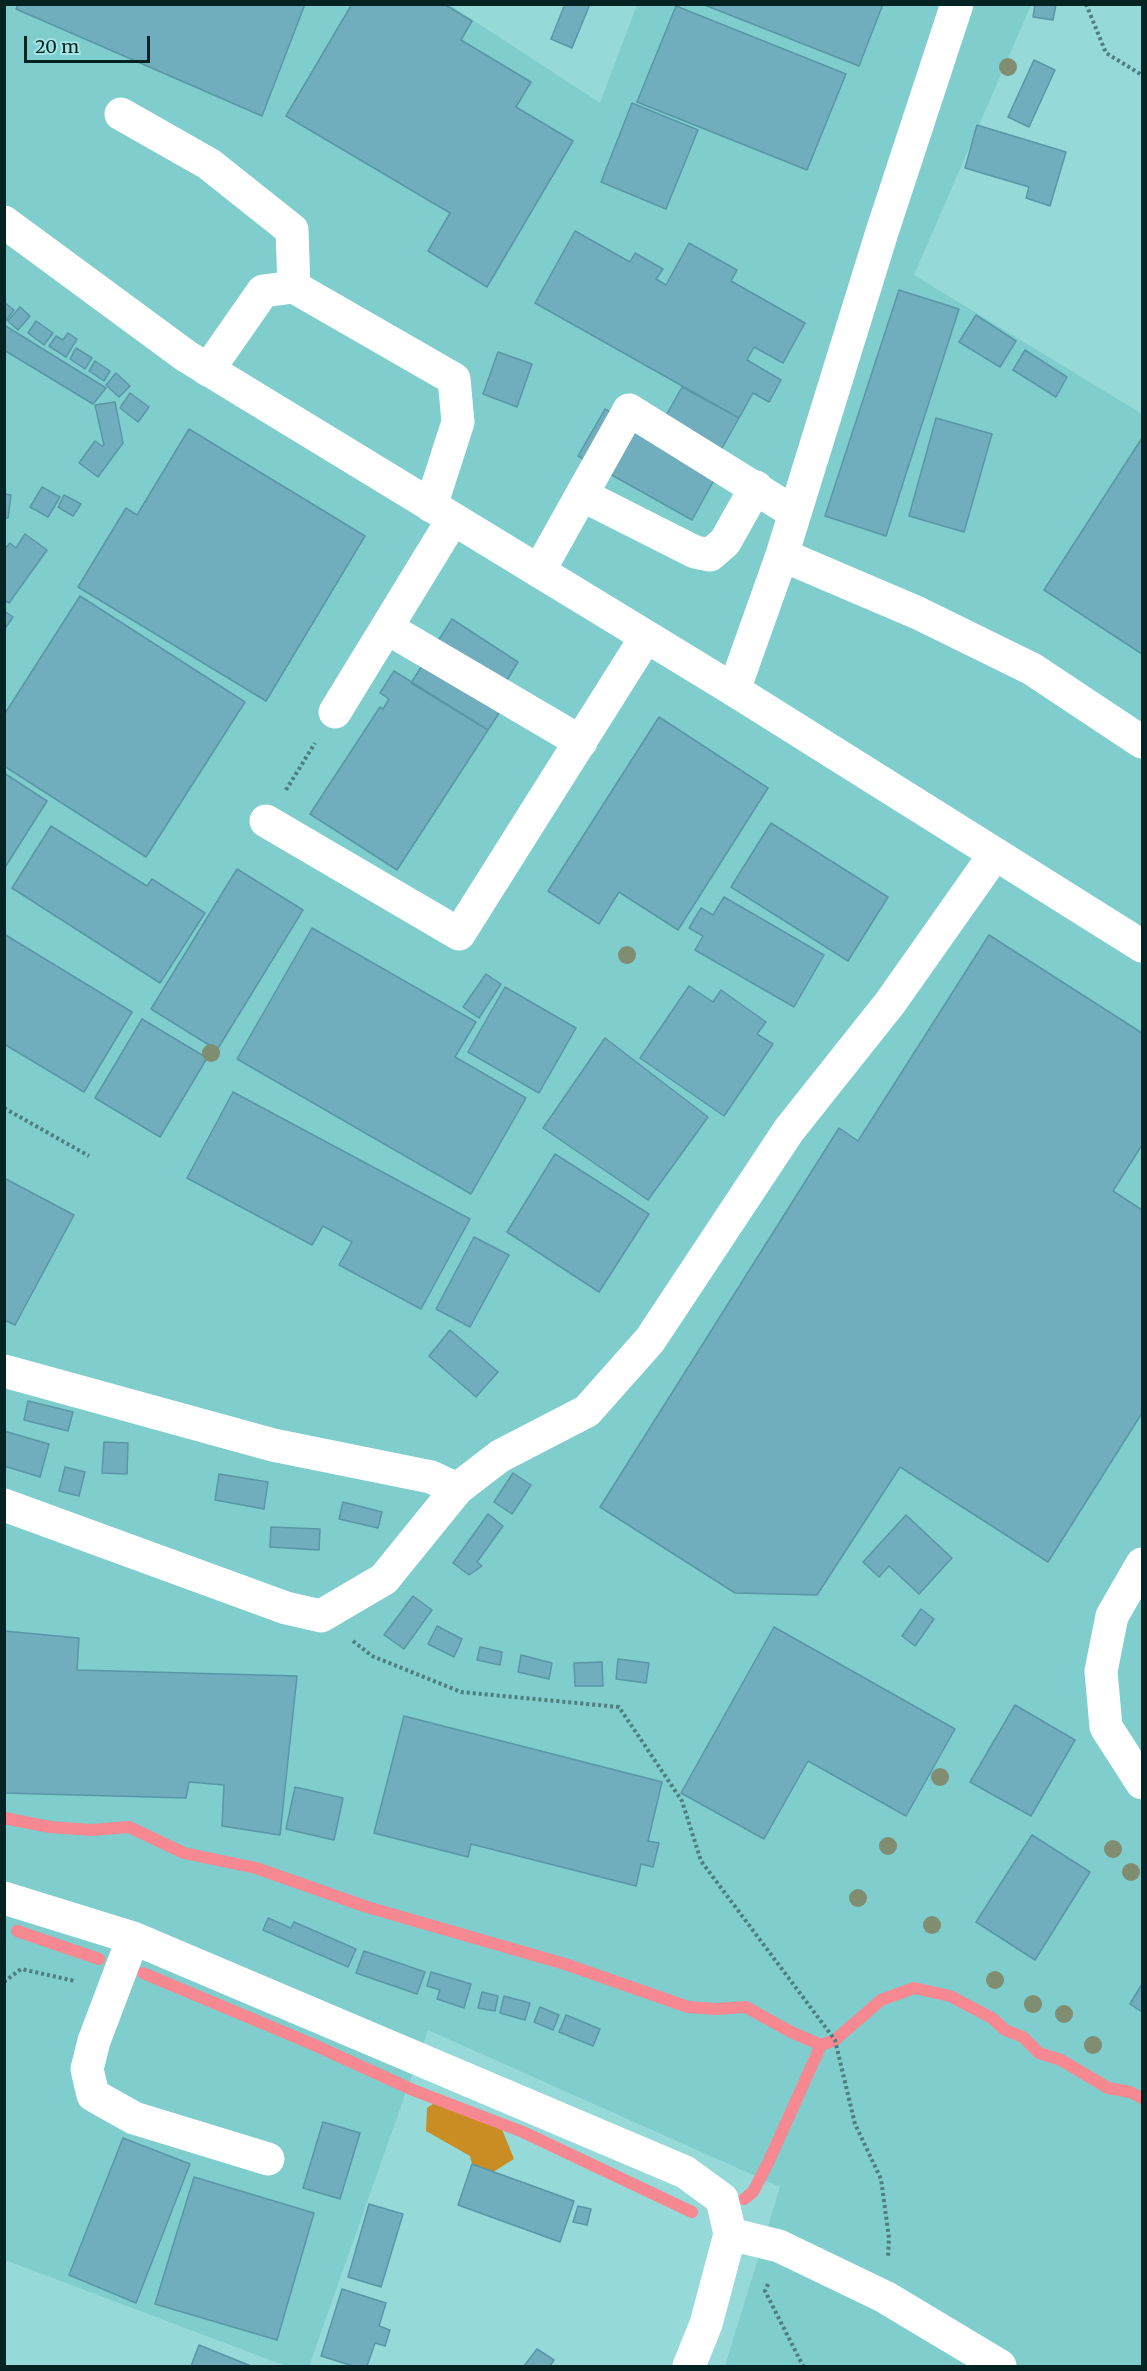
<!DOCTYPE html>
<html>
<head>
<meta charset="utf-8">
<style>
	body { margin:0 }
	#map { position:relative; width:1147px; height:2371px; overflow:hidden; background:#95d9d8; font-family:Merriweather,serif }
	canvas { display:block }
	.frame { position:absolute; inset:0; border:6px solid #062323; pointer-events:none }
	.scale { position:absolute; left:24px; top:36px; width:126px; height:27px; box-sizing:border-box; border:3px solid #062323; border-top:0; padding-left:8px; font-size:18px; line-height:21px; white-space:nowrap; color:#062323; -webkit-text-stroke:4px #a2e6e5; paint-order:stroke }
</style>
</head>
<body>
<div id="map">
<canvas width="1147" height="2371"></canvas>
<div class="frame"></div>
<div class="scale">20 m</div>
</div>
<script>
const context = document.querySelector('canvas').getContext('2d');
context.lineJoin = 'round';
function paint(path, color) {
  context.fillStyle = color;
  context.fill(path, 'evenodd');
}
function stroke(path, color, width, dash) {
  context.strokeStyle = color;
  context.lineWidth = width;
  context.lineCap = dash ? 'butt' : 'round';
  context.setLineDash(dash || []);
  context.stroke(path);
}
paint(new Path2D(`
	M 5,5 L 450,5 L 600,103 L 637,5 L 1031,5 L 914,275 L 1142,414 L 1142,2366 L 725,2366 L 780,2187 L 428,2030 L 309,2366 L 286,2366 L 5,2260 Z`), '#7fcdcd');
paint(new Path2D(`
	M 439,2100 L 499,2122 L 514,2159 L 493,2172 L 472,2164 L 470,2156 L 426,2131 L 427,2108 Z`), '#c98d24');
stroke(new Path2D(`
	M 4,1818 L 50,1827 L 91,1830 L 129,1827 L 184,1853 L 256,1868 L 367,1907 L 565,1964 L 688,2007 L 716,2009 L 746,2007 L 791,2032 L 821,2045 L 835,2040 L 881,2000 L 914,1988 L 950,1996 L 992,2018 L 1005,2030 L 1023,2037 L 1039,2053 L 1061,2060 L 1108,2088 L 1130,2092 L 1142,2098
	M 17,1931 L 99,1959
	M 143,1973 L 312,2044 L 413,2090 L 523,2132 L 692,2212
	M 744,2199 L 753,2192 L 768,2163 L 821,2045`), '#f68891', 12);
const building = new Path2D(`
	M 18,4 L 305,4 L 262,116 L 16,9 Z
	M 352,4 L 444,4 L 472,21 L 461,40 L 531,82 L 516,107 L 573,141 L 487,287 L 428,251 L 450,213 L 286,116 Z
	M 565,4 L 590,4 L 572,48 L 551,39 Z
	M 702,4 L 883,4 L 859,66 Z
	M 1035,4 L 1056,4 L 1053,20 L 1033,17 Z
	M 676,6 L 846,74 L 807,170 L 637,102 Z
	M 1034,60 L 1055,70 L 1029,127 L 1008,117 Z
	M 632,103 L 698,130 L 666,209 L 601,182 Z
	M 977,125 L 1066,152 L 1050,206 L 1026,198 L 1029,187 L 965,168 Z
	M 575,231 L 630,262 L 635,253 L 663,269 L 656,279 L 666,285 L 689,243 L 737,270 L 731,281 L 805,323 L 783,363 L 754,347 L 747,360 L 781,380 L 769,402 L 753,393 L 739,418 L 535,303 Z
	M 899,290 L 959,309 L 886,536 L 825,516 Z
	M 4,302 L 14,310 L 5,322 L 4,321 Z
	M 20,307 L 30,316 L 18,330 L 8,321 Z
	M 976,315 L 1016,341 L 1000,367 L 959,342 Z
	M 36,321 L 53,333 L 44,345 L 28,333 Z
	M 4,325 L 106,388 L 93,404 L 4,350 Z
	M 68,333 L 77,339 L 66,357 L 49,346 L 56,336 L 63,340 Z
	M 76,348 L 92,358 L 85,369 L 70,359 Z
	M 1025,350 L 1067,377 L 1056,397 L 1013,370 Z
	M 498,352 L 532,364 L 517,407 L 483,394 Z
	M 95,361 L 110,371 L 104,381 L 89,371 Z
	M 116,373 L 130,386 L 119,397 L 106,385 Z
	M 682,387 L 739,418 L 709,471 L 717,475 L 692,520 L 578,456 L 605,409 L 654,437 Z
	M 130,393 L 149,407 L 138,422 L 120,408 Z
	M 115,402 L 123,443 L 98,477 L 79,463 L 95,441 L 102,446 L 104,445 L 95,405 Z
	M 936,418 L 992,434 L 964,532 L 909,516 Z
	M 189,429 L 365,536 L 266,701 L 78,587 L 126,508 L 137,515 Z
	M 1142,438 L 1142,654 L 1044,590 Z
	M 42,487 L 60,497 L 48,517 L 30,507 Z
	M 4,494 L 11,495 L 8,518 L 4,518 Z
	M 64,495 L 81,504 L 73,516 L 58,507 Z
	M 25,534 L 47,550 L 9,603 L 4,600 L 4,550 L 10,543 L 16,548 Z
	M 80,596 L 245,702 L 146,857 L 4,766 L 4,715 Z
	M 4,611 L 13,617 L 4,630 Z
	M 452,619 L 518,662 L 501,690 L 510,696 L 488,730 L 411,683 Z
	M 394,671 L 488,730 L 397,870 L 310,814 L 380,707 L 383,709 L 389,699 L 380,693 Z
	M 659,717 L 768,788 L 678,930 L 619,892 L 599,924 L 548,891 Z
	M 4,773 L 47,801 L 4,869 Z
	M 771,823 L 888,897 L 848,961 L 731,887 Z
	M 51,826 L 147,886 L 152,879 L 205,913 L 160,983 L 12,888 Z
	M 237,869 L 303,910 L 217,1050 L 151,1009 Z
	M 724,897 L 824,955 L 794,1007 L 695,950 L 703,936 L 689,928 L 701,908 L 713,915 Z
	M 312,928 L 476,1022 L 455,1057 L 526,1098 L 471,1194 L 237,1059 Z
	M 4,934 L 132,1012 L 84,1092 L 4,1044 Z
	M 989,935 L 1142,1033 L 1142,1145 L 1113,1191 L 1142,1210 L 1142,1413 L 1048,1562 L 900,1467 L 817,1595 L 735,1593 L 600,1507 L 839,1128 L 858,1141 Z
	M 486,974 L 501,984 L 479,1018 L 463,1007 Z
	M 689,986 L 713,1002 L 721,990 L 766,1022 L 757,1034 L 773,1044 L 724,1116 L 640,1058 Z
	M 505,987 L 576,1028 L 539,1093 L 468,1052 Z
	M 142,1019 L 207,1058 L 160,1137 L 95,1098 Z
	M 605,1038 L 708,1117 L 648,1200 L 543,1128 Z
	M 233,1092 L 470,1219 L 421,1309 L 339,1265 L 352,1242 L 323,1226 L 312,1245 L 187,1178 Z
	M 555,1154 L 649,1214 L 599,1292 L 507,1232 Z
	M 4,1178 L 74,1215 L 15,1325 L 4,1320 Z
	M 474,1237 L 509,1255 L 470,1327 L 436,1309 Z
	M 450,1330 L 498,1372 L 476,1397 L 429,1356 Z
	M 28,1401 L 73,1412 L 68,1431 L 24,1420 Z
	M 4,1431 L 49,1444 L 40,1477 L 4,1466 Z
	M 104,1442 L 128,1443 L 127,1474 L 102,1473 Z
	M 65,1467 L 85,1472 L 79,1496 L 59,1491 Z
	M 513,1473 L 531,1485 L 512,1514 L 494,1502 Z
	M 219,1474 L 268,1482 L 264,1509 L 215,1500 Z
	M 343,1502 L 382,1512 L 378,1528 L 339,1519 Z
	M 488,1514 L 503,1526 L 477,1562 L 482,1566 L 469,1575 L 453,1563 Z
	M 906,1515 L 952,1558 L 919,1594 L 889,1566 L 879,1577 L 863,1562 Z
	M 271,1527 L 320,1529 L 319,1550 L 270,1547 Z
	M 413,1596 L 432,1610 L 404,1649 L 384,1635 Z
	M 921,1609 L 934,1619 L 915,1646 L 902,1636 Z
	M 437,1626 L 462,1639 L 454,1657 L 428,1644 Z
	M 774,1627 L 955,1729 L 906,1816 L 808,1761 L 764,1839 L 681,1793 Z
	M 4,1631 L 79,1638 L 77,1670 L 297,1676 L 280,1835 L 222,1826 L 224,1785 L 189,1782 L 186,1798 L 4,1793 Z
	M 480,1647 L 502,1652 L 500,1665 L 477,1660 Z
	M 521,1655 L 552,1663 L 549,1679 L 518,1672 Z
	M 618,1659 L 649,1663 L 646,1683 L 616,1679 Z
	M 602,1662 L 603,1686 L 575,1686 L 574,1663 Z
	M 1015,1705 L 1075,1740 L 1031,1816 L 970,1782 Z
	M 404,1716 L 662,1782 L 648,1841 L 659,1843 L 653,1867 L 641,1864 L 636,1886 L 471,1844 L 468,1857 L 374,1833 Z
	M 295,1787 L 343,1798 L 334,1840 L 286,1829 Z
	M 1032,1835 L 1090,1872 L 1035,1960 L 976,1922 Z
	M 268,1918 L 291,1928 L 294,1922 L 356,1949 L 348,1967 L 263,1930 Z
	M 364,1951 L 425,1972 L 417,1994 L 356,1973 Z
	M 431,1972 L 471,1984 L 464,2008 L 437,1999 L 440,1990 L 427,1986 Z
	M 1142,1984 L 1142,2012 L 1130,2004 Z
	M 482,1992 L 498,1996 L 495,2011 L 478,2008 Z
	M 504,1996 L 530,2003 L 525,2020 L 500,2013 Z
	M 540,2007 L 559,2015 L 553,2030 L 534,2022 Z
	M 566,2015 L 600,2029 L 593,2046 L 559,2032 Z
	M 323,2122 L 360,2133 L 340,2199 L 303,2188 Z
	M 123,2138 L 190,2164 L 136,2303 L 69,2275 Z
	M 472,2164 L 574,2201 L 560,2242 L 458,2205 Z
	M 194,2177 L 314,2213 L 277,2340 L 155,2304 Z
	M 369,2204 L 403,2214 L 381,2287 L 348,2277 Z
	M 578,2206 L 591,2209 L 587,2225 L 573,2222 Z
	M 342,2289 L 386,2303 L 379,2326 L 390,2330 L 385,2346 L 375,2343 L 367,2366 L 353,2366 L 321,2356 Z
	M 199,2345 L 251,2366 L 191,2366 Z
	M 537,2349 L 554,2360 L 550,2366 L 524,2366 Z`);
paint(building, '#70aebe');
stroke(building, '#5997a6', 1.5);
stroke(new Path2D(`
	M 1086,4 L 1106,53 L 1142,75
	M 286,790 L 315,743
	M 4,1108 L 89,1156
	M 353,1641 L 372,1656 L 461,1692 L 619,1707 L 682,1801 L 701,1861 L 835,2040 L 855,2124 L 881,2179 L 889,2238 L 888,2257
	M 4,1982 L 21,1969 L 75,1981
	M 768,2284 L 765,2291 L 803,2366`), '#4e7e7e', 4, [3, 3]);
stroke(new Path2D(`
	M 121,114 L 209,164 L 292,230 L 294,287
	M 208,370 L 263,291 L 294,287 L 454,379 L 458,422 L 431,506
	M 582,495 L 695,552 L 710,555 L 725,542 L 756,487
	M 782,555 L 918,613 L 1032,669 L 1142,742
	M 539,571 L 629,410 L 795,513
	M 387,628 L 581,742
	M 734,690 L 782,555 L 882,232 L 957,4
	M 335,712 L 453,519
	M 266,821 L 459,934 L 646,637
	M 4,1371 L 273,1445 L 431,1477 L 457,1489
	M 4,1505 L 286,1608 L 321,1616 L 384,1579 L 457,1489 L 500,1456 L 587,1411 L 650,1340 L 789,1130 L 890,1003 L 995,854
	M 1142,1564 L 1112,1616 L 1101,1671 L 1106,1727 L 1142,1783
	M 4,1898 L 133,1938 L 685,2172 L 722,2199 L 730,2234 L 706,2324 L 689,2366
	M 133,1938 L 94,2041 L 87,2069 L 93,2095 L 134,2118 L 268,2159
	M 730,2234 L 779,2246 L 885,2297 L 1000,2366`), '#fff', 33);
stroke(new Path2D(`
	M 4,222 L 186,356 L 734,690 L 1142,946`), '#fff', 33);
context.fillStyle = '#808d71';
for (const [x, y] of [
	[1008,67],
	[627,955],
	[211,1053],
	[940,1777],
	[888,1846],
	[1113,1849],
	[1131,1872],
	[858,1898],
	[932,1925],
	[995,1980],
	[1033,2004],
	[1064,2014],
	[1093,2045]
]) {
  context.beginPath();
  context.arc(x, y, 9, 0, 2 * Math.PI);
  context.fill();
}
</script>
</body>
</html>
